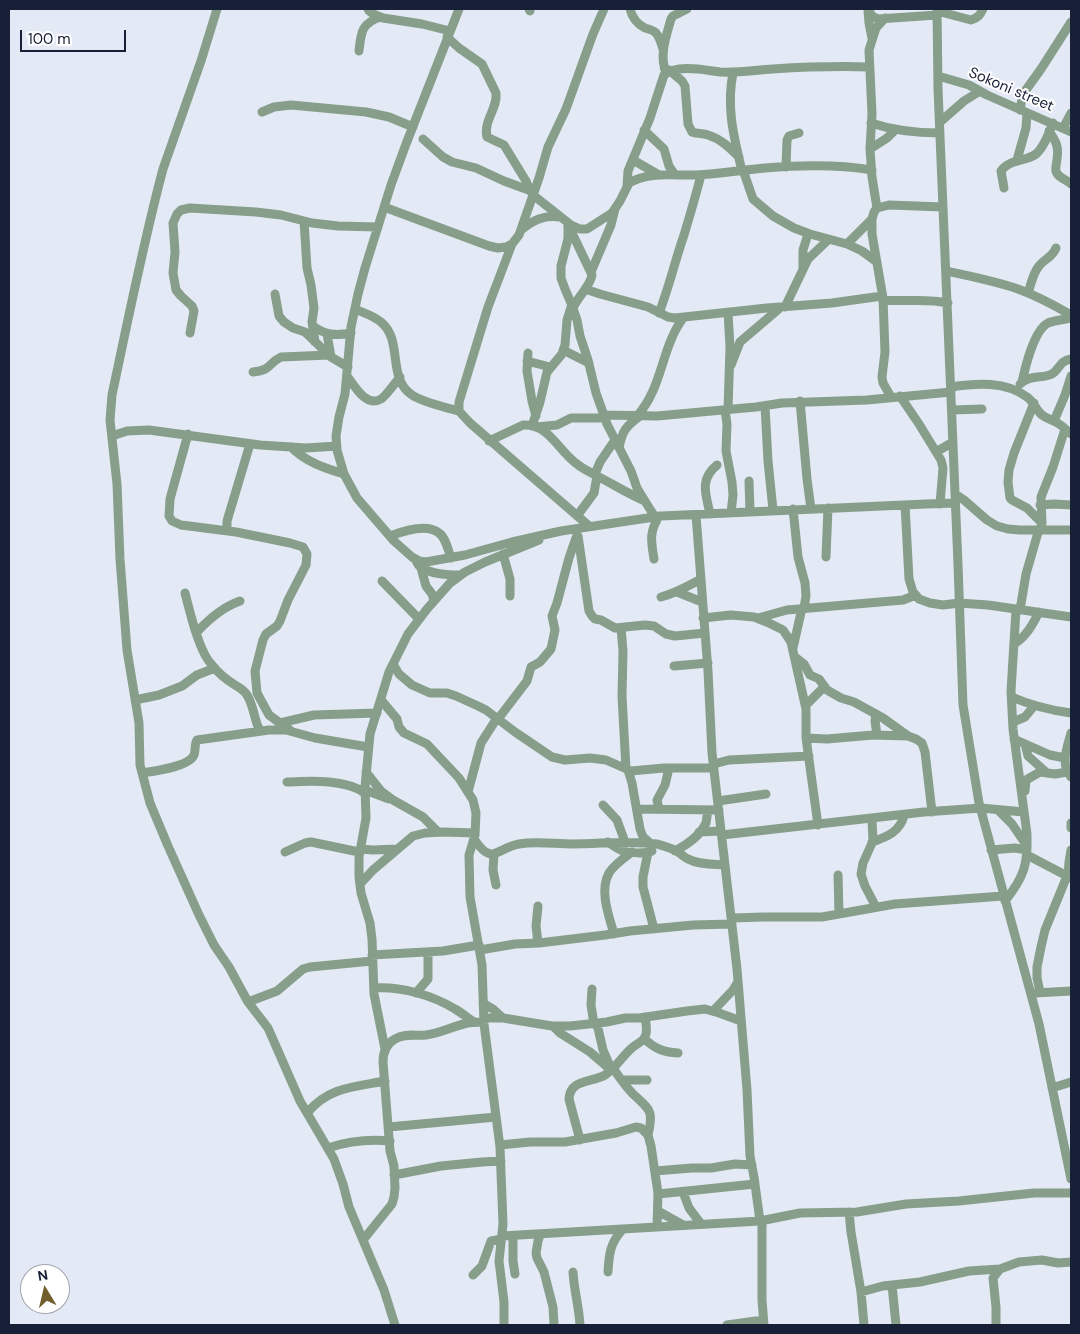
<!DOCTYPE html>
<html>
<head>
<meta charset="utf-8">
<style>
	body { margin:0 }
	#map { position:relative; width:1080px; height:1334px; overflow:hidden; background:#e4e9f6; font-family:"DM Sans",sans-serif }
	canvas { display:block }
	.frame { position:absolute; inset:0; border:10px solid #182037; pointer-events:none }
	.north { position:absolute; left:20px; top:1264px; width:50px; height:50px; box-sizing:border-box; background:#fff; border:1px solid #a3a6af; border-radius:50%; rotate:351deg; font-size:14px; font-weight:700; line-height:20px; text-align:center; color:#182037 }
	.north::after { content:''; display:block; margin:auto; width:18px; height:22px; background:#715e2c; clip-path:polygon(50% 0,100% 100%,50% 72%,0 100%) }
	.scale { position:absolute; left:20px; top:30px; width:106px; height:22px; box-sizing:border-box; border:2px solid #182037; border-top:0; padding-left:6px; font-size:15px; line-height:18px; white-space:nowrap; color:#182037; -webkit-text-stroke:4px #fff; paint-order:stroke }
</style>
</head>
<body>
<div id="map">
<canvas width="1080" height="1334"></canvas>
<div class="frame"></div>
<div class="north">N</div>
<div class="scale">100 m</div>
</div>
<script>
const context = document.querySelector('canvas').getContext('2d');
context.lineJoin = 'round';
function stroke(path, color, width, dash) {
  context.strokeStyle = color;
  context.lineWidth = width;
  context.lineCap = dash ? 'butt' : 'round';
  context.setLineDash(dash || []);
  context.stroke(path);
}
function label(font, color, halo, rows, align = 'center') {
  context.font = font + ' "DM Sans",sans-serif';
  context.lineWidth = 4;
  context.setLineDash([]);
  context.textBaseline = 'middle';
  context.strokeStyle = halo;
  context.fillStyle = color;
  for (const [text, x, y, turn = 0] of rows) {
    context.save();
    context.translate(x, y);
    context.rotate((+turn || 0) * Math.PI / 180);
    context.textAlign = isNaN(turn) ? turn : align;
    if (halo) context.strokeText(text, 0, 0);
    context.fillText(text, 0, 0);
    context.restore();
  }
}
stroke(new Path2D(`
	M 217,9 L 201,61 L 163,169 C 143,244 128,320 112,395 L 110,420 L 117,484 L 120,559 L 127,650 L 139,723 L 140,765 L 150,803 L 168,846 L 199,915 L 214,945 L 229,967 L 248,1002 L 268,1028 L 300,1101 L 334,1159 L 343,1184 L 349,1207 L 384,1290 L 395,1325
	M 368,9 L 369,11 L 373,14 L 383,18 L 422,24 L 450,31
	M 459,9 L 406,144 L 391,185 L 365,268 L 358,294 L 351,327 L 345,394 L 339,417 L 336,436 L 337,450 L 344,474 L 357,498 L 394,541 L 412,557 L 419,561 L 426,562 L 465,555 L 512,542 L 561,531 L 661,516 L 926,504 L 955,503
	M 529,9 L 530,11
	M 630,9 C 632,17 637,24 645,28 C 649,29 653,30 656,33 C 660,38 661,43 663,49
	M 868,9 L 872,16 L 878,19 L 937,15
	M 937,9 L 938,89 L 958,564 L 963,705 L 979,803 L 1039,1024 L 1071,1179
	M 868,11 L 869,23 L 872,38
	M 937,11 L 971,20 C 978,18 980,15 983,9
	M 447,37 L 459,48 L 482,64 L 496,93 C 498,108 483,121 487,137 L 504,145 L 526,181 L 530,191
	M 359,51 C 361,33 361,23 381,17
	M 669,70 L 682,81 L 685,86 L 688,124 L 692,132 C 697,134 703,133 708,135 C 721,139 730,148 739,157
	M 666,73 C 659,55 666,37 671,19 L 673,16 L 687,9
	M 733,73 C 726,108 734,137 742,171
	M 938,76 L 969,85 L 987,95 L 1071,132
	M 1020,110 L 1023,94 L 1041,69 L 1071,22
	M 262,112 L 274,107 L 291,105 L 366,112 L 389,117 L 413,127
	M 940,122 L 964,101 L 980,91
	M 871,123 C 895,131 915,133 940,133
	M 1063,128 L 1071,113
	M 644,130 L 664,149 L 669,166 L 675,175
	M 1049,131 C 1056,141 1059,147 1057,159 C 1057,162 1055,168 1056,171 C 1057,177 1067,180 1071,184
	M 423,139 L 443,157 L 452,162 L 476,168 L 504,181 L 534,192
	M 870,149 L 887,138 L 895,130
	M 633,160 L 659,175
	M 1017,160 L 1026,128 L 1027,113
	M 786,167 L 787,140 L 789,136 L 799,133
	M 743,170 L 753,199 L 773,216 L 794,228 L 810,234 L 847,244 L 862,251 L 877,262
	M 627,186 L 628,171 L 650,118 L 664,75 C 677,64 704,70 720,72 C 738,73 755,70 773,69 C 805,67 837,66 869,67
	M 1004,188 L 1001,171 C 1009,159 1025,162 1036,154 C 1044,147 1049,133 1053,123
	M 533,195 L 571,225 L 580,229 L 587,229 L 612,213 L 620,201 L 629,183 C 649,171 674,176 696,175 C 719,174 742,170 765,168 C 801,165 836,164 872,170
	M 384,207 L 489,246 L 498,248 L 506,247 L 512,244 L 519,235 L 539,178 L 548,147 L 566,109 L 593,34 L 604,9
	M 877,208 L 872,177 L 870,149 L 872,114 L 869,50 L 876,28 L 885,18
	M 304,221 L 307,268 L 311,285 L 314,308 L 312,322 L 315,342
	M 568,223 L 568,239 L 561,266 L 561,278 L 565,289 L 571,303 L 577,320 L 580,336 L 588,360 L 596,393 L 607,424 L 631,471 L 637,488 L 648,506 L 655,517
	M 571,225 L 573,235 L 592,275 C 590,287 578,296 573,308
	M 521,230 C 533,220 544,215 559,217
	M 512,244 L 488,307 L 459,402 L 459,411 L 470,423 L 589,526
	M 847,244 L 872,219
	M 803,268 L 803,250 L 808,234
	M 946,271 C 970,276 995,281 1018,289 C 1037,296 1054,305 1071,315
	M 591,272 L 611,225 L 615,209
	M 585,289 L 600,294 L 648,307 L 668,317 L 675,318 L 767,308 L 832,303 L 882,296
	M 1028,293 C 1031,284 1033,273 1039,266 C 1045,258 1052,258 1056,248
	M 275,294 L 279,316 L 284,322 L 293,328 L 305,332 L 331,357 L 348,367
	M 883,300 C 904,302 927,298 948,303
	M 785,307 L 808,259 L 828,240
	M 355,309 C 364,313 375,316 382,323 C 403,341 387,379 412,395 C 424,403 445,407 459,411
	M 659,313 C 669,287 675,261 684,235 C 690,215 696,195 701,175
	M 313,326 C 325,335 336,336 351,333
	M 190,333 L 194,311 L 192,306 L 181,296 L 176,290 L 173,273 L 175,252 L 173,223 L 177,214 L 181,210 L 190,208 L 256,212 L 281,215 L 312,223 L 338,226 L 378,227
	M 327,334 L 331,357
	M 563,350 L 589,363
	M 528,353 L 527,371 L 532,401 L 536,416
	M 527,361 L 550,367
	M 731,365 L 740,342 L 781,307
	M 253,372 C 272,370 267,364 281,357 L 329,355
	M 347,376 C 354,385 366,408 381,399 C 385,397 396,382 400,377
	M 1022,382 C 1025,368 1034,330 1048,323 C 1055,320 1064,320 1071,318
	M 1020,384 C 1031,374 1042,379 1052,374 C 1060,369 1059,361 1071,359
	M 951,387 C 976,383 1006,381 1027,397 C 1034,402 1036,410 1042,415 C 1047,419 1054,420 1059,424 C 1064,427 1067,431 1071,434
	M 900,396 L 919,424 L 941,460 L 943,468 L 940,504
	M 891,397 L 883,383 L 882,377 L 885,352 L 883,298 L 872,234 L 872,219 L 874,212 L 877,208 L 889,205 L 943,207
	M 800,401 L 807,479 L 811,509
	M 1034,403 L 1014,453 L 1009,470 L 1008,482 L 1010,498 L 1012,500 L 1027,508 L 1042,523
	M 765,406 L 768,461 L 773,510
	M 725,410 L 727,424 L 726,451 L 732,482 L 733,495 L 731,513
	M 728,410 L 730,347 L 728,312
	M 952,410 L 982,409
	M 604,415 L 657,416 L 756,407 L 782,403 L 867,400 L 951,392
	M 637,416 C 663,388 661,346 684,317
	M 1054,421 L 1065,395 L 1071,376
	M 532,426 L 540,402 L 547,372 L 562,354 L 565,345 L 567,320 L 572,304
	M 536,427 L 557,425 L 571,418 L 605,418
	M 188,434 L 170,499 L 169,516 L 172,521 L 181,525 L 236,532 L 290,543 L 303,547 L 307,554 L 306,565 L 288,600 L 280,621 L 277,626 L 266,634 L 263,640 L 255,671 L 257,693 L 269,715 L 291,731
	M 112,436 L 127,431 L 149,430 L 260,445 L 306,448 L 337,446
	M 489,441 L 523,425 C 549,423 559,452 577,464 C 583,469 590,472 597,476 C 613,484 628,494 645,501
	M 291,447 C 306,462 324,468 344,474
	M 619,448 C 622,431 626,426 640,416
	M 936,452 L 953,442
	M 595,474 L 600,462 L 615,440
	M 749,481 L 750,512
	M 955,494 L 964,500 L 987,520 L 997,526 L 1008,529 L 1020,530 L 1071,530
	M 905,505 L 909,579 L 913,592 L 919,599 L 930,603 L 943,605 L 959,603 L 988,605 L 1071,617
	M 1040,505 L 1054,504 L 1071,505
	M 793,509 L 798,557 L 805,583 L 806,596 L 804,608
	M 710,514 C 706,494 699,480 717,465
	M 696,515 L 708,671 L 712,753 L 737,969 L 747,1090 L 750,1156 L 754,1177 L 760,1221
	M 577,516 L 594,493 L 597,476
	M 1042,524 L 1041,497 L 1053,467 L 1065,429
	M 227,530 L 227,521 L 250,444
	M 390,536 C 403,531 427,523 439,533 C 446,538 448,550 451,558
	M 578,536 L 589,611 L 592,616 L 595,619 L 601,620 L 615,628 L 645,625 L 654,626 L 666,634 L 675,636 L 705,633
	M 503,554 L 510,579 L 510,596
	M 826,557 L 828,508
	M 416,559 C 417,574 449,575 460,575
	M 654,559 C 651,540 649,533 659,516
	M 421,568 L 426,586 L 432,594 L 434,601
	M 382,581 L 419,619
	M 677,592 L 702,602
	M 185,593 C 190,612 199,652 212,665 C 218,673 227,680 235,685 C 240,688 244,690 247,695 C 254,706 254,720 260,731
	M 661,597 C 676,593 688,586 701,579
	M 1020,610 L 1026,574 L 1039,529
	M 703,618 L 731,615 L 754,617 L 769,623 L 783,630 L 791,642 L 806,709 L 806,738 L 818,825
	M 758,618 L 787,610 L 903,600 L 916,595
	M 621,628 L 623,651 L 622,696 L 626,769
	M 197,632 C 209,619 223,607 240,601
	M 1014,644 C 1026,637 1033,624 1039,612
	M 793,648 L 802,608
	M 795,657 L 804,664 L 810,675 L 819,679 L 827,690 L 841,698 L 854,702 L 883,718 L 908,736
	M 393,664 L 399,674 L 412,685 L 430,693 L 447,693 L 456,696 L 478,706 L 486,710 L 515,732 L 552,757 L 565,760 L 590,758 L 606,760 L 631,771 L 664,768 L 714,768
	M 674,666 L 708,663
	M 1012,697 C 1032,706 1049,710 1071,713
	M 135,700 L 159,695 L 182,686 L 197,675 L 215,668
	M 381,700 L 397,719 L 399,727 L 404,733 L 427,744 L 459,778 L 473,800 L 476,813 L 475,835 L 469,855 L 470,897 L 482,965 L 484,1024 L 500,1147 L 503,1224 L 499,1261 L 504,1302 L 504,1325
	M 806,705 L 824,687
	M 876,714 L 875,721 L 877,735
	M 498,719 L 527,681 L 531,667 L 540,662 L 546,655 L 551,649 L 555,630 L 552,616 L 557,603 L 569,558 L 577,535
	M 1013,722 L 1025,717 L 1034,706
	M 280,723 L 314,715 L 377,713
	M 1071,733 C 1067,748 1060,764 1071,777
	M 806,738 L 827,739 L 873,735 L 908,736 L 916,739 L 922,743 L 925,752 L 932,812
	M 1014,739 L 1050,755 L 1065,758
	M 1025,744 L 1028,756 L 1047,773
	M 714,764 L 729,760 L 809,756
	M 628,770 L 632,783 L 640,829 L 643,837 L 651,844
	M 366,772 L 381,791 L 393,800 L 423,817 L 438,832
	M 142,773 C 154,771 189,767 194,755 C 196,750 194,745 197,740 L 269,730 L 286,730 L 315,738 L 368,747
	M 287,782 C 311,781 345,779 365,793
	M 365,790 L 389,799
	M 1025,791 L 1026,780 L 1040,772 L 1055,774 L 1067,772
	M 468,792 L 481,743 L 497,718
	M 718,801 L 766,794
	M 603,805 L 617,820 L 625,842
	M 637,809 L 719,810
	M 659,809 L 657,800 L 665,785 L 669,768
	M 998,810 L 1012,824 L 1027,846
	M 872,819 L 873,841 L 863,863 L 861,874 L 865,886 L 876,907
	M 1071,823 L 1071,828
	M 699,832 L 721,831
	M 722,835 L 924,812 L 981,808 L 1024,812
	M 474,839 C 493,867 496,848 519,844 C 536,841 555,844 572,844 C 601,844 629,840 657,844 C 664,846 672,848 678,852 C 681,854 684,857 688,859 C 699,865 713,864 725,865
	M 608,842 C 612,845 617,849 623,851 C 631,853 644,854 652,851
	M 872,842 C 887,837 901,831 904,815
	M 360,849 L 373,850 L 397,849
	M 991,850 L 1015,848 L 1027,850
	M 675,851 C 688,844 700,836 706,823 C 707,819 707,814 708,810
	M 285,852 L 305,843 L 311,842 L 359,852
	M 648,852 L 643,877 L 643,887 L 654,929
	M 494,854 L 493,870 L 496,885
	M 1027,855 L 1071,878
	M 838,875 L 839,914
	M 1068,876 L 1069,862 L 1071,850
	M 360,884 L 373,870 L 413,836 L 425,833 L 443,832 L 475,833
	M 1005,901 C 1024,877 1028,865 1027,834 L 1013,729 L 1011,691 L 1016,610
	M 538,906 L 536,926 L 538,943
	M 732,918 L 763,917 L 822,917 L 895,904 L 1003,896
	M 614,934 C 609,916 599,891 609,873 C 614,865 624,858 632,852
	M 480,950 L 515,944 L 539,943 L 605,935 L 630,931 L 693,925 L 732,924
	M 372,955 L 443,951 L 479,945
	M 374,988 C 400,986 432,995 455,1009 C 462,1013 468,1018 474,1022
	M 592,989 L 591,1005 L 594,1024
	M 1040,992 L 1037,978 L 1037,967 L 1041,947 L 1045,930 L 1067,876
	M 416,993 L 428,979 L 428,952
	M 1035,993 L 1071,991
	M 248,1002 L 277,991 L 303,969 L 310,967 L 372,961
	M 483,1003 L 493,1009 L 503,1018
	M 713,1011 L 733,990 L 738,982
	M 484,1018 L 503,1018 L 552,1026 L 570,1026 L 607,1022 L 625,1018 L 639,1018 L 687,1011 L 705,1009 L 719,1013 L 741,1021
	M 597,1024 L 603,1050 L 610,1066
	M 553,1026 L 560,1033 L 590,1052 L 611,1070
	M 644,1038 C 654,1049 664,1052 678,1053
	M 385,1049 L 374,994 L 372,939 L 370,923 L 361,893 L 359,877 L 359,857 L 366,818 L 365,787 L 370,734 L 389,672 L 408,634 L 427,609 L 450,583 L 465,572 L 485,562 L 539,540
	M 613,1068 C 619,1077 625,1086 633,1094 C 650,1110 654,1110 648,1135
	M 622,1080 L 647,1080
	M 1052,1088 L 1071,1082
	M 308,1112 C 329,1087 354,1087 385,1081
	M 389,1127 L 496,1117
	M 580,1140 L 569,1099 C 570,1079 591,1083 605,1075 C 616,1068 623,1055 633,1047 C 637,1044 643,1041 645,1037 C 648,1031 646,1023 645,1017
	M 500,1145 L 530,1142 L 565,1142 L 616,1133 L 636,1127 L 641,1128 L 648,1135 L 651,1146 L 658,1193 L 657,1227
	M 328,1148 C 349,1141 368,1139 390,1141
	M 655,1171 L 692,1168 L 711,1168 L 735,1164 L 752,1165
	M 394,1175 L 441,1166 L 482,1162 L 501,1161
	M 683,1192 L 689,1208 L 701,1224
	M 658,1194 L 755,1184
	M 658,1211 L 683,1225
	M 849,1212 L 851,1232 L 861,1292 L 864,1325
	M 762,1221 L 762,1300 L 764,1325
	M 540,1235 L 538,1241 L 536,1253 L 537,1258 L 544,1272 L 553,1307 L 554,1325
	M 502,1236 L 760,1221 L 800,1213 L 857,1212 L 906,1204 L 959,1201 L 1034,1193 L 1071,1193
	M 513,1236 L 513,1261 L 515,1274
	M 363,1240 L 392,1204 L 394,1197 L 395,1188 L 394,1166 L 390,1151 L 383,1062 C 383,1052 386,1044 395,1039 C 404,1033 416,1036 426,1035 C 441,1033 451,1027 464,1024 C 470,1022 477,1022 484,1022
	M 573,1272 C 574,1290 579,1307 580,1325
	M 608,1272 C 609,1254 610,1243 623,1229
	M 473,1275 L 482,1266 L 491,1241 L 502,1239
	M 892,1285 L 896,1325
	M 861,1292 L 883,1286 L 920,1282 L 969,1271 L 1000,1269
	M 727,1325 L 763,1320
	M 996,1325 L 996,1307 L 993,1278 L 1000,1269 L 1019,1262 L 1042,1260 L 1058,1263 L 1071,1262`), '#879f8a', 9);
label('15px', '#182037', '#fff', [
	["Sokoni street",1011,90,23]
]);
</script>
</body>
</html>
